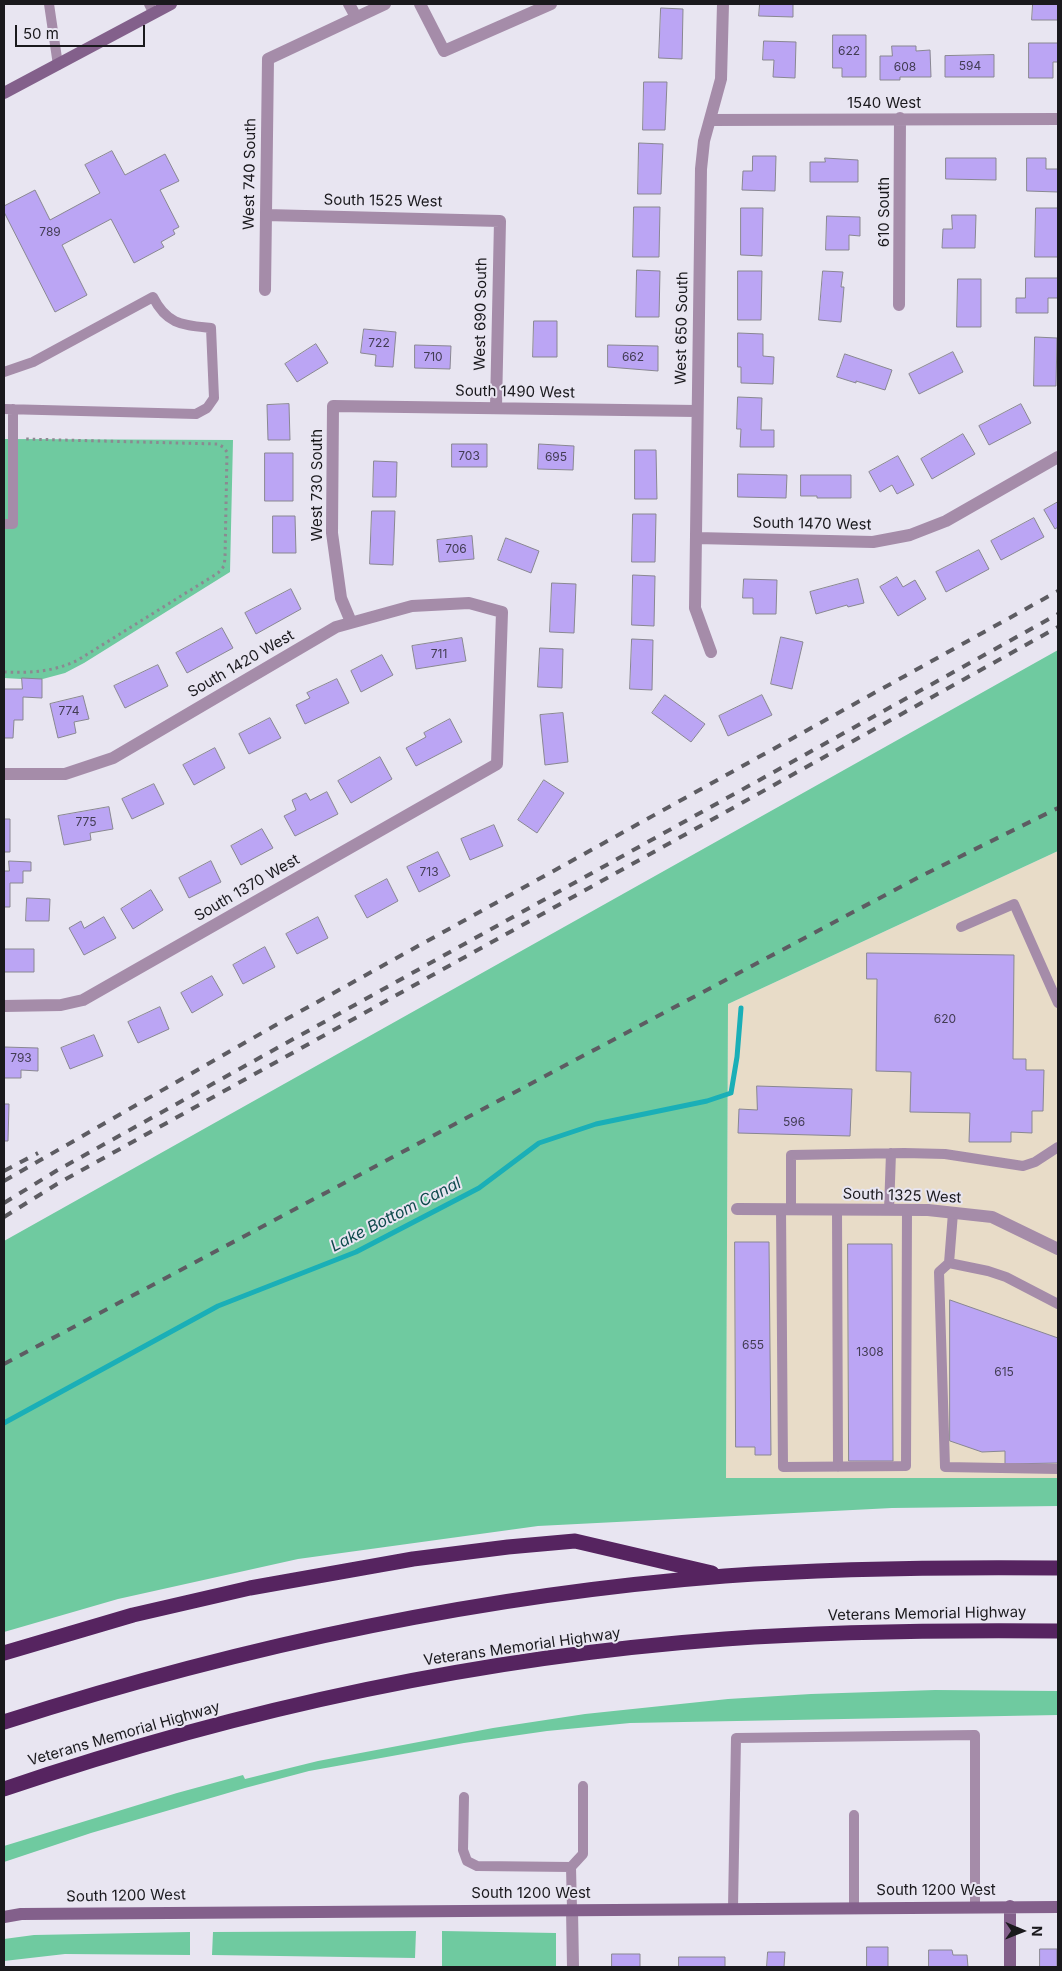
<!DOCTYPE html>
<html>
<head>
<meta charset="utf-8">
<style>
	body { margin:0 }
	#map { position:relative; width:1062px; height:1971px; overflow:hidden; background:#e8e5f1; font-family:Inter,sans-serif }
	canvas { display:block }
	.frame { position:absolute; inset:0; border:5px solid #1a191d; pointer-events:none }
	.north { position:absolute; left:997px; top:1906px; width:50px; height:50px; -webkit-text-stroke:4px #e8e5f1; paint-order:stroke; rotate:91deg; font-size:14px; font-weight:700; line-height:20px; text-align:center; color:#1a191d }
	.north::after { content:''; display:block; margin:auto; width:18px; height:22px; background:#1a191d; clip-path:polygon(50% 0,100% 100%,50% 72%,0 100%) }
	.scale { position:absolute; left:15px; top:25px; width:130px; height:22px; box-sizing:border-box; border:2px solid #1a191d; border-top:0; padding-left:6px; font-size:15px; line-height:18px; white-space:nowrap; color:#1a191d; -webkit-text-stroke:4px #e8e5f1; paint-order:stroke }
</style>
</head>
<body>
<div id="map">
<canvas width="1062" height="1971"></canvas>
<div class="frame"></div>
<div class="north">N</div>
<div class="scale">50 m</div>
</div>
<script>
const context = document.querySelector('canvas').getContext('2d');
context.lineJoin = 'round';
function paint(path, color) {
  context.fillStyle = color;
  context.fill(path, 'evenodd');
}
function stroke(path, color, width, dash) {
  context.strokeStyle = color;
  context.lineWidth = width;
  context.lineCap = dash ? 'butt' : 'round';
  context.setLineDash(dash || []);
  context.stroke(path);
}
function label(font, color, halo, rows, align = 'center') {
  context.font = font + ' Inter,sans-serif';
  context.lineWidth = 4;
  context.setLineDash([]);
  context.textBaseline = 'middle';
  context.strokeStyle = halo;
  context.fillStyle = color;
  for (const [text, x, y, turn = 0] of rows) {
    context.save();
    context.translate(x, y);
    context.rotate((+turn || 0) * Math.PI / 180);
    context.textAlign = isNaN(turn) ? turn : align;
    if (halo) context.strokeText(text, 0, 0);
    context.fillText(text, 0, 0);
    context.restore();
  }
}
paint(new Path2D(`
	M 1058,851 L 1058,1478 L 726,1478 L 728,1004 Z`), '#e8dcc8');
paint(new Path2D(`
	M 4,439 L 233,440 L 230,572 L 84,663 L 65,673 L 39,680 L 4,678 Z
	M 1058,650 L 1058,851 L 728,1004 L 726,1478 L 1058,1478 L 1058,1506 L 892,1508 L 538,1526 L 298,1559 L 118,1599 L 4,1632 L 4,1241 Z
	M 935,1690 L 1058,1691 L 1058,1715 L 630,1723 L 547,1731 L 464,1743 L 309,1771 L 245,1788 L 91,1833 L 4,1862 L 4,1846 L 177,1793 L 243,1775 L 245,1779 L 318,1761 L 493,1728 L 585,1714 L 728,1699 L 811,1694 Z
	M 416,1931 L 415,1958 L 212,1955 L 213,1932 Z
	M 442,1931 L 556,1933 L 556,1967 L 442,1967 Z
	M 190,1932 L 190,1955 L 65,1954 L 4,1961 L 4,1939 L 34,1935 Z`), '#6fcaa0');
stroke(new Path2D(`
	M 4,1423 L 218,1306 L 356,1252 L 479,1188 L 539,1143 L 596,1124 L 707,1101 L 731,1093 L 737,1057 L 741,1008`), '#1aafb7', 5);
const building = new Path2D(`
	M 760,4 L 793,4 L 793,17 L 759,16 Z
	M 1033,4 L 1058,4 L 1058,20 L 1032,20 Z
	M 661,8 L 683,9 L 682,59 L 659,58 Z
	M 833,35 L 866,35 L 866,77 L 842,77 L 842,68 L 833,68 Z
	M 764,41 L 796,42 L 795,78 L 773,77 L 774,60 L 763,60 Z
	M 1029,43 L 1058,43 L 1058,62 L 1053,62 L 1053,78 L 1029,78 Z
	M 892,46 L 916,46 L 916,51 L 930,50 L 931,77 L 900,77 L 900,80 L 880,80 L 880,56 L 892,56 Z
	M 994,55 L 994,77 L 945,77 L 945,56 Z
	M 644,82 L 667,82 L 665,130 L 643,130 Z
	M 639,143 L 663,144 L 661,194 L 638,194 Z
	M 112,151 L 125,175 L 165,154 L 179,181 L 160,190 L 179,227 L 173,230 L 175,234 L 161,242 L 164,247 L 134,263 L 111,219 L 62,245 L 87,295 L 55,312 L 4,212 L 4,206 L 35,190 L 50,220 L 100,193 L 85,165 Z
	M 753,156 L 776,156 L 775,191 L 742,190 L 743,171 L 752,171 Z
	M 825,158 L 858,160 L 858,182 L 810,182 L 810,162 L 825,162 Z
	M 946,158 L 996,158 L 996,180 L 946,179 Z
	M 1027,158 L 1046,158 L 1046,169 L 1058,169 L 1058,192 L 1027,191 Z
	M 634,207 L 660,207 L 659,257 L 633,257 Z
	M 741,208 L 763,208 L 762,256 L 741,255 Z
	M 1036,208 L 1058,208 L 1058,257 L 1035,257 Z
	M 952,215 L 976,215 L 975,248 L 942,248 L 943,229 L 952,229 Z
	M 827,216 L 860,217 L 860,236 L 849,235 L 849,250 L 826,250 Z
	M 637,270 L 660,271 L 659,317 L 636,317 Z
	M 738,271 L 762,271 L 761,320 L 738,320 Z
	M 823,271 L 843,272 L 841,287 L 844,287 L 841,322 L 819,320 Z
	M 1026,278 L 1058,278 L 1058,298 L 1048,298 L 1048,313 L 1016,313 L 1016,298 L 1025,298 Z
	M 958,279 L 981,279 L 981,327 L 957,327 Z
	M 534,321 L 557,321 L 557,357 L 533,357 Z
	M 364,329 L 396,332 L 393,367 L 375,366 L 376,355 L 361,353 Z
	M 738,333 L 763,334 L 763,356 L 774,357 L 773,384 L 741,383 L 741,367 L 738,367 Z
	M 1035,337 L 1057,338 L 1056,386 L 1034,386 Z
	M 316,344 L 328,363 L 297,382 L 285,364 Z
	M 415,345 L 451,346 L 450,369 L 415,368 Z
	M 608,345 L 658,346 L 658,371 L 608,367 Z
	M 953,352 L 963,372 L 919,394 L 909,374 Z
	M 845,354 L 892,370 L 885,390 L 856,381 L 856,383 L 837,377 Z
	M 738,397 L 762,398 L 761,430 L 774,430 L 774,447 L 740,447 L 741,429 L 737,429 Z
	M 289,404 L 290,440 L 268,440 L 267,405 Z
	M 1021,404 L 1031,423 L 989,445 L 979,426 Z
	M 963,434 L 975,454 L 932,479 L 921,459 Z
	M 452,444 L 487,444 L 487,467 L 452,467 Z
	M 539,444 L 574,446 L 573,470 L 538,469 Z
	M 635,450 L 656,450 L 657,499 L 635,499 Z
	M 265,453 L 293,453 L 293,501 L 265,501 Z
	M 898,456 L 914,485 L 897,494 L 892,485 L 880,492 L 869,472 Z
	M 374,461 L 397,462 L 396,497 L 373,497 Z
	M 738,474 L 787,475 L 786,498 L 738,497 Z
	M 801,475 L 851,475 L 851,498 L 817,498 L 817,496 L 801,496 Z
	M 1058,502 L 1058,527 L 1055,529 L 1044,510 Z
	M 372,511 L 395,511 L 393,565 L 370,564 Z
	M 633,514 L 656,514 L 655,562 L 632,562 Z
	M 273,516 L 295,516 L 296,553 L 273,553 Z
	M 1034,518 L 1044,537 L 1001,560 L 991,541 Z
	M 472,536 L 474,559 L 439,562 L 437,540 Z
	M 506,538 L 539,551 L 531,573 L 498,560 Z
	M 979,550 L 989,569 L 946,592 L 936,572 Z
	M 633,575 L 655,576 L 654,626 L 632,625 Z
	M 897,577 L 903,587 L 915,580 L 926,599 L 898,616 L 880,587 Z
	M 744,579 L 777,580 L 776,614 L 753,614 L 753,598 L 743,598 Z
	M 858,579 L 864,603 L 848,607 L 847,605 L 816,614 L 810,592 Z
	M 552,583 L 576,584 L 574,633 L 550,632 Z
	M 291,589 L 301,609 L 256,634 L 245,613 Z
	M 222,628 L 233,648 L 187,673 L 176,653 Z
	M 781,637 L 803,642 L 792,689 L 771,684 Z
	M 462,638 L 466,661 L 416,669 L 412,646 Z
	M 632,639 L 653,640 L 652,690 L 630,689 Z
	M 540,648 L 563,649 L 562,688 L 538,687 Z
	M 382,655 L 393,675 L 361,692 L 351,671 Z
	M 158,665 L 168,686 L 125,708 L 114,686 Z
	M 22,678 L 42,679 L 42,698 L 23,697 L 23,720 L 14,720 L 13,738 L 4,738 L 4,689 L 22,689 Z
	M 337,679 L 349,703 L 305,724 L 296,705 L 310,698 L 307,693 Z
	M 665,695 L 705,724 L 691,742 L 652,713 Z
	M 762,695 L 772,715 L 728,736 L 719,716 Z
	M 83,696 L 89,719 L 74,722 L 76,733 L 58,738 L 50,704 Z
	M 563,713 L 568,762 L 545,765 L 540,715 Z
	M 270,718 L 281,738 L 249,754 L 239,734 Z
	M 450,719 L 462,742 L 416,766 L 406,748 L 426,737 L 424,733 Z
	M 215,748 L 225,768 L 194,785 L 183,765 Z
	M 380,757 L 392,779 L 351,803 L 338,781 Z
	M 544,780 L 564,793 L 537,833 L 518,820 Z
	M 154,784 L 164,804 L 132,819 L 122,799 Z
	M 327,792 L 338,814 L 295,836 L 284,816 L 296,810 L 292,800 L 306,793 L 310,800 Z
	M 109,807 L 113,829 L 90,833 L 91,840 L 64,845 L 58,816 Z
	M 4,819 L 10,819 L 10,852 L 4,852 Z
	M 494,825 L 503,846 L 470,860 L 461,839 Z
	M 262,829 L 273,848 L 241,865 L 231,846 Z
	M 438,852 L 450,876 L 419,892 L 407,867 Z
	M 9,861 L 31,862 L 31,871 L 23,871 L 23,883 L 10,883 L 10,907 L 4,907 L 4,871 L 9,871 Z
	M 211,861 L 221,882 L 189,898 L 179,878 Z
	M 387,879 L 398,901 L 367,918 L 355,896 Z
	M 151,890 L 163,910 L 133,929 L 121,909 Z
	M 27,898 L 50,899 L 49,921 L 26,921 Z
	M 104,917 L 116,938 L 84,955 L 69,928 L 81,921 L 84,928 Z
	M 318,917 L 328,938 L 297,954 L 286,934 Z
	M 265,947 L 275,967 L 243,984 L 233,965 Z
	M 4,949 L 34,949 L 34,972 L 4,972 Z
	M 867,953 L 1014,955 L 1013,1059 L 1026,1059 L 1026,1070 L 1044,1070 L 1043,1111 L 1032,1111 L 1032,1133 L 1011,1132 L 1011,1142 L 969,1142 L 970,1113 L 910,1112 L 911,1072 L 876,1071 L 877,979 L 867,979 Z
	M 212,976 L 223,995 L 192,1013 L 181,993 Z
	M 160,1007 L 169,1029 L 138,1043 L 128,1022 Z
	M 94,1035 L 103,1056 L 70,1069 L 61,1048 Z
	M 4,1047 L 38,1048 L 38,1071 L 21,1070 L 21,1078 L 4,1078 Z
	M 757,1086 L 852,1089 L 850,1136 L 738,1133 L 739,1109 L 757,1110 Z
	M 4,1104 L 9,1104 L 8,1141 L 4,1141 Z
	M 735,1242 L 769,1242 L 771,1455 L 755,1455 L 755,1447 L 736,1447 Z
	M 848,1244 L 892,1244 L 893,1461 L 849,1461 Z
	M 950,1300 L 1058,1338 L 1058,1463 L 1005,1464 L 1005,1451 L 982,1452 L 950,1441 Z
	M 867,1947 L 888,1947 L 888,1967 L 893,1967 L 867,1967 Z
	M 1040,1949 L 1057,1949 L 1057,1967 L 1040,1967 Z
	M 929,1950 L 952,1950 L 953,1955 L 967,1955 L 968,1967 L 929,1967 Z
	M 768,1952 L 785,1952 L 784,1967 L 767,1967 Z
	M 612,1954 L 640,1954 L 640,1967 L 612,1967 Z
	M 679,1957 L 725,1957 L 725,1967 L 679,1967 Z`);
paint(building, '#bba5f4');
stroke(building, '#898791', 1);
stroke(new Path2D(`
	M 4,672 C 31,673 53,672 78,660 L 218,573 L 224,566 L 225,558 L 227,452 L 223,447 L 218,444 L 24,439`), '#8b8991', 3, [2.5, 4]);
stroke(new Path2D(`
	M 49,4 L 58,65
	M 149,4 L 153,12
	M 4,372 L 33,362 L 153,297 C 167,325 183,325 211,328 L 214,398 L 207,408 L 196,414 L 4,409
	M 4,524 L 13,524 L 13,409
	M 961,927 L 1014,904 L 1058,1003
	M 781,1209 L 783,1467 L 906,1466 L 907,1210
	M 791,1209 L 791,1155 L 904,1153 L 945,1154 L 1023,1166 L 1035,1162 L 1058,1147
	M 837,1210 L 838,1467
	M 889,1210 L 891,1153
	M 953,1213 L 949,1263 L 988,1271 L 1006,1277 L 1058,1304
	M 949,1263 L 939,1272 L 945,1467 L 1058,1469
	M 464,1797 L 463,1850 L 467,1861 L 477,1866 L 571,1867
	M 854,1907 L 854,1815
	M 733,1908 L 736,1738 L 975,1735 L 975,1906
	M 572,1909 L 571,1867 L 583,1854 L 583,1786`), '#a58ca9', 10);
stroke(new Path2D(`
	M 349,4 L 356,17
	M 420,4 L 444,51 L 551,4
	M 710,120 L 1058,119
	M 266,215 L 500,221 L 496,407
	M 265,290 L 268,59 L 385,4
	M 899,305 L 900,118
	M 696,538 L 873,542 L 910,535 L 946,521 L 1058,457
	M 351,622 L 341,598 L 332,533 L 333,406 L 696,411
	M 711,652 L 695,608 L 701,169 L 704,141 L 721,79 L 723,4
	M 4,774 L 65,774 L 113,758 L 336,627 L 412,606 L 469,603 L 502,612 L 497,764 L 83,1000 L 61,1005 L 4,1006
	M 737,1209 L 928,1210 L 992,1217 L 1058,1249
	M 572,1909 L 573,1967`), '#a58ca9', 12);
stroke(new Path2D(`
	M 4,93 L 171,4
	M 4,1917 L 21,1914 L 1058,1907
	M 1010,1967 L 1010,1906`), '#83608b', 12);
stroke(new Path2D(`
	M 4,1653 L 133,1615 L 250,1588 L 413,1559 L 508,1547 L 575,1541 L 712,1573
	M 4,1722 C 238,1647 479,1595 725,1576 C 836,1568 947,1567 1058,1568
	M 4,1789 C 236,1710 480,1657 725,1639 C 836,1631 947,1630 1058,1631`), '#562460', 15);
stroke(new Path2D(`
	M 4,1171 L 38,1153
	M 4,1181 L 274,1026 L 1058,591
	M 4,1203 L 56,1171 L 1058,614
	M 4,1217 L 57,1184 L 1058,627
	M 4,1364 L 921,876 L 1058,808`), '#5d5c62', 4, [9, 9]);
label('12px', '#423c53', null, [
	["622",849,51],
	["594",970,66],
	["608",905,67],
	["789",50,232],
	["722",379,343],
	["710",433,357],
	["662",633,357],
	["703",469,456],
	["695",556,457],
	["706",456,549],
	["711",439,654],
	["774",69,711],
	["775",86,822],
	["713",429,872],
	["620",945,1019],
	["793",21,1058],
	["596",794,1122],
	["655",753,1345],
	["1308",870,1352],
	["615",1004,1372]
]);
label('15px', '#1a191d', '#e8e5f1', [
	["1540 West",884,103],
	["West 740 South",250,174,-89],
	["South 1525 West",383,201,1],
	["610 South",884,212,-90],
	["West 690 South",481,314,-89],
	["West 650 South",682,328,-89],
	["South 1490 West",515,392,1],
	["West 730 South",317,485,-90],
	["South 1470 West",812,524,1],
	["South 1420 West",241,664,-30],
	["South 1370 West",247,888,-30],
	["South 1325 West",902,1196,2],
	["Veterans Memorial Highway",927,1614,-1],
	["Veterans Memorial Highway",522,1647,-8],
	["Veterans Memorial Highway",124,1734,-16],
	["South 1200 West",936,1890],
	["South 1200 West",531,1893],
	["South 1200 West",126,1896,-1]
]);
label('italic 16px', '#0e494c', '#e8e5f1', [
	["Lake Bottom Canal",396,1215,-27]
]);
</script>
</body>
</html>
